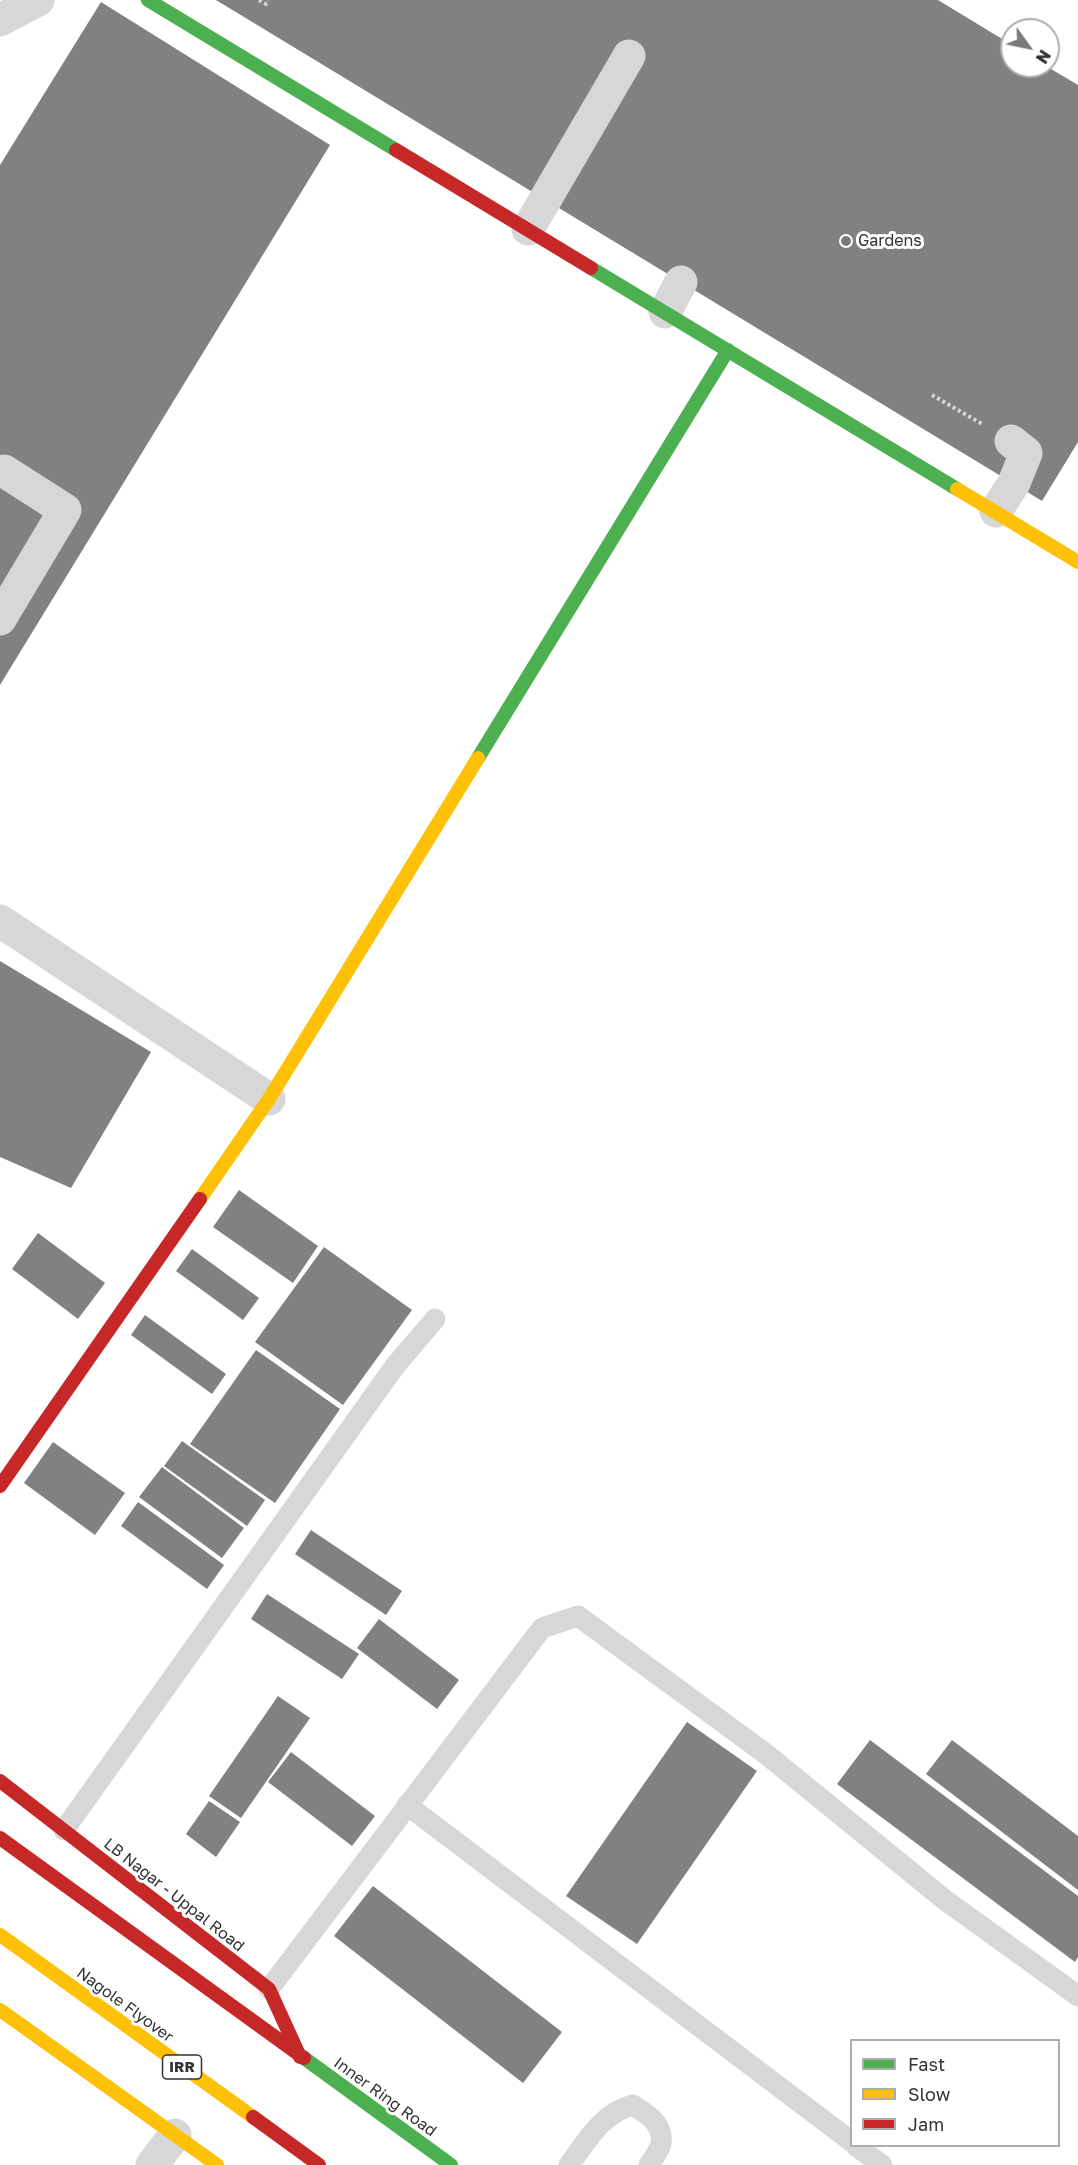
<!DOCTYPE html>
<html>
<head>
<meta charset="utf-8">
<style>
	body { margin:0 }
	#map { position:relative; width:1078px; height:2165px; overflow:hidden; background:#fff; font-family:"Golos Text",sans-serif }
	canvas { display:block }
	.legend { position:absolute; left:850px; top:2039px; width:210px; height:108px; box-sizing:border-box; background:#fff; border:2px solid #adadad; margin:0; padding:8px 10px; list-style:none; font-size:18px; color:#333 }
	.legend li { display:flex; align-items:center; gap:12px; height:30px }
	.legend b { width:30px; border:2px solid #adadad }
	.north { position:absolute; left:1000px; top:18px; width:60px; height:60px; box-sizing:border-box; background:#fff; border:2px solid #adadad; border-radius:50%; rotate:123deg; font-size:16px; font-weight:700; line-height:24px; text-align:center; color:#333 }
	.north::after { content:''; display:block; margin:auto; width:21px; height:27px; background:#7a7a7a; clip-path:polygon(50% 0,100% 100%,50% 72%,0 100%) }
</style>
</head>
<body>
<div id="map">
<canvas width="1078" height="2165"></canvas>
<ul class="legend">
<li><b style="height:8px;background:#4caf50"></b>Fast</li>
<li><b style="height:8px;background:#ffc107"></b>Slow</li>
<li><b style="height:8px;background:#c62828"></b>Jam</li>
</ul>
<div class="north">N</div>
</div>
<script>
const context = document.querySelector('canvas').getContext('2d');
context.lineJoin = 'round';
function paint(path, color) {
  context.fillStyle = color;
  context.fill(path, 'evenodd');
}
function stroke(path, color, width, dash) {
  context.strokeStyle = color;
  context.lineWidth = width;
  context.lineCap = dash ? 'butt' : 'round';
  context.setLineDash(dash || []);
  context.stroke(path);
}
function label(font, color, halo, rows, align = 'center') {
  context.font = font + ' "Golos Text",sans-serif';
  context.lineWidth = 6;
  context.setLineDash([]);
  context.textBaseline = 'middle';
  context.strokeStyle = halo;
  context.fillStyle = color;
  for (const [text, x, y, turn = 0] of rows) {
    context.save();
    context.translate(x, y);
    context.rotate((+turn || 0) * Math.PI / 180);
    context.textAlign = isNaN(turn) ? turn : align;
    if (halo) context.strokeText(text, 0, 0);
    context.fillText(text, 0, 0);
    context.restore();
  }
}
paint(new Path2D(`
	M 216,0 L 938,0 L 1012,45 L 1012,66 L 1046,66 L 1078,85 L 1078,442 L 1042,501 Z
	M 101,2 L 330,145 L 0,685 L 0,165 Z
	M 0,961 L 151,1052 L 71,1188 L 0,1157 Z
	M 239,1190 L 318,1246 L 293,1283 L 213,1227 Z
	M 38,1233 L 105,1283 L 78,1319 L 12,1269 Z
	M 324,1247 L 412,1310 L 343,1405 L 255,1342 Z
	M 192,1249 L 259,1298 L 243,1320 L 176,1271 Z
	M 145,1315 L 226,1374 L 212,1394 L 131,1335 Z
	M 256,1350 L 340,1409 L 275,1503 L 190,1444 Z
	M 182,1441 L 265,1500 L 247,1526 L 164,1466 Z
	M 53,1442 L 125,1493 L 95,1535 L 24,1483 Z
	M 162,1467 L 244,1528 L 222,1558 L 139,1497 Z
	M 138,1502 L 224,1565 L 207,1589 L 121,1526 Z
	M 311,1530 L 402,1591 L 386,1615 L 295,1554 Z
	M 267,1594 L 359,1654 L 342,1679 L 251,1619 Z
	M 379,1619 L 459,1680 L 437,1709 L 357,1648 Z
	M 278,1696 L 310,1718 L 241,1818 L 209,1796 Z
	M 687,1722 L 757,1771 L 637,1944 L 566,1896 Z
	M 870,1740 L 1078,1896 L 1078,1957 L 1075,1962 L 837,1784 Z
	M 952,1740 L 1078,1836 L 1078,1890 L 926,1774 Z
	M 291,1752 L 375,1816 L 352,1846 L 268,1782 Z
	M 209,1801 L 240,1822 L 216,1857 L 186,1834 Z
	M 373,1886 L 562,2032 L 523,2083 L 334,1936 Z`), '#818181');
stroke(new Path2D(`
	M 259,0 L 266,4 L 268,0
	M 932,395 L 982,424`), '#d7d7d7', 4, [3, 3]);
stroke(new Path2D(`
	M 407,1805 L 852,2142
	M 64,1830 L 395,1366 L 435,1319
	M 269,1989 L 542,1628 L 578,1616 L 766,1754 L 945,1900 L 1078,1996
	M 856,2146 L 882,2165
	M 569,2165 C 587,2141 602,2113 633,2105 C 646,2113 664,2124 661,2143 C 660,2150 653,2159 649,2165`), '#d7d7d7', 21);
stroke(new Path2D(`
	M 0,20 L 38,0
	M 528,229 L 629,56
	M 665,312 L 681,282
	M 996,511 L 1014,483 L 1026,453 L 1011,441
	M 0,619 L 65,510 L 4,471
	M 0,921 L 269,1099
	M 152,2165 L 175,2135`), '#d7d7d7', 33);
stroke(new Path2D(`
	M 148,0 L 396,150
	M 591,268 L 957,489
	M 478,758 L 728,350
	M 304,2058 L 451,2165`), '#4caf50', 14);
stroke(new Path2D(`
	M 957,489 L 1078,562
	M 200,1199 L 269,1099 L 478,758
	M 0,1935 L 253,2117
	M 0,2010 L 217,2165`), '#ffc107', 14);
stroke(new Path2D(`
	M 396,150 L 591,268
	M 0,1486 L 200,1199
	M 0,1781 L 269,1989 L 300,2057
	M 0,1838 L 304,2058
	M 253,2117 L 319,2165`), '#c62828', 14);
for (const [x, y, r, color] of [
	[846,241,6,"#7a7a7a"]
]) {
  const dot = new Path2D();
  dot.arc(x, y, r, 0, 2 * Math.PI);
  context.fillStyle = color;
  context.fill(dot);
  stroke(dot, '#fff', 2);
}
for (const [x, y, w] of [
	[182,2067,39]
]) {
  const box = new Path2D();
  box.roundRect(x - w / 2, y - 12, w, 24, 4.5);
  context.fillStyle = '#fff';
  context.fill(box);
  stroke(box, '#333', 1.5);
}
label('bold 15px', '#333', null, [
	["IRR",182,2067]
]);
label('16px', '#333', '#fff', [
	["Gardens",858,241]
], 'left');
label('16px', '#333', '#fff', [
	["LB Nagar - Uppal Road",174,1895,38],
	["Nagole Flyover",125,2005,36],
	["Inner Ring Road",385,2097,36]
]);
</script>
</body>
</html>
